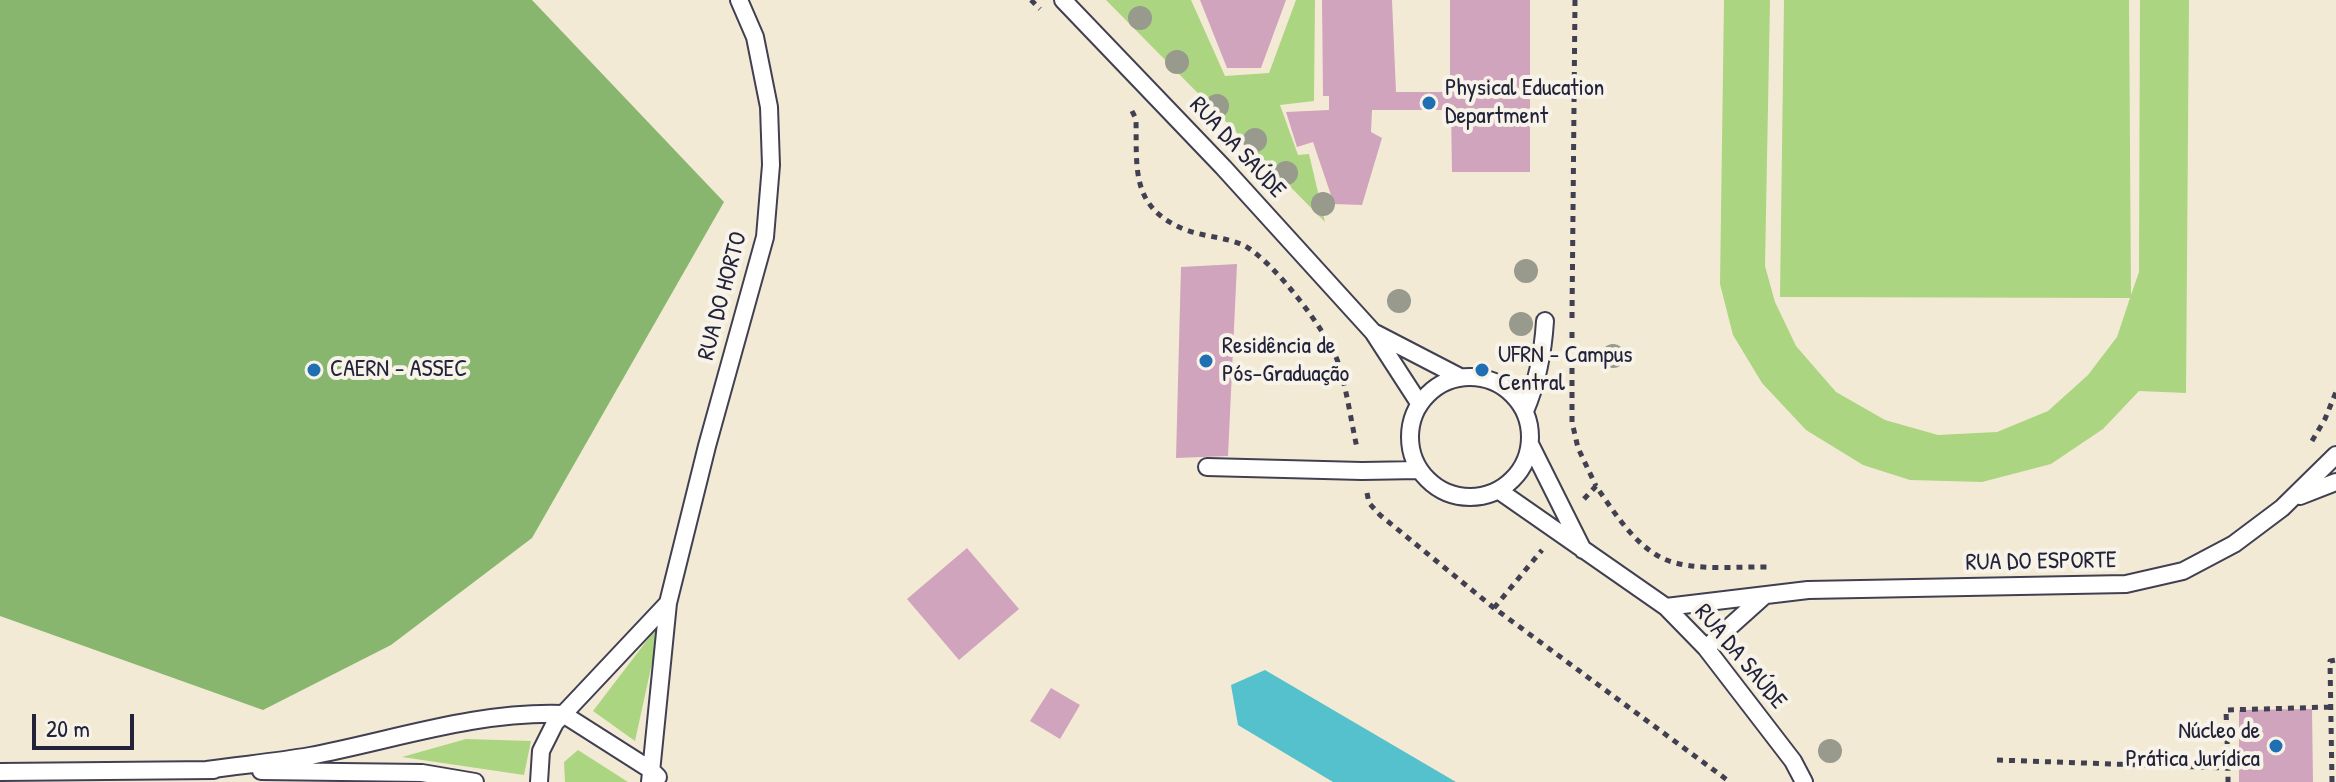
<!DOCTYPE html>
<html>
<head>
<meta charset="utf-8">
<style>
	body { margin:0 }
	#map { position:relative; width:2336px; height:782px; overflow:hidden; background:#f3ead5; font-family:"Patrick Hand",sans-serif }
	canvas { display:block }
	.scale { position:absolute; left:32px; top:714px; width:102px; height:36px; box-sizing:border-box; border:4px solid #22223b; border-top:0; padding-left:10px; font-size:24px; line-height:28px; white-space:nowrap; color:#22223b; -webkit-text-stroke:6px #f7f3e8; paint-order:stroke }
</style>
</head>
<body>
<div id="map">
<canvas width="2336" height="782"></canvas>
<div class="scale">20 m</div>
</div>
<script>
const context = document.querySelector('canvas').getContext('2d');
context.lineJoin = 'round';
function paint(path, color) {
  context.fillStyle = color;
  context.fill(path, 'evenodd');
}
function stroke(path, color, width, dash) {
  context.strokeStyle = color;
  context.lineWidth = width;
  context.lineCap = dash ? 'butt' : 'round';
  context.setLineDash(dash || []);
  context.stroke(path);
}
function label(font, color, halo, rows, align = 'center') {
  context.font = font + ' "Patrick Hand",sans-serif';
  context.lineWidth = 8;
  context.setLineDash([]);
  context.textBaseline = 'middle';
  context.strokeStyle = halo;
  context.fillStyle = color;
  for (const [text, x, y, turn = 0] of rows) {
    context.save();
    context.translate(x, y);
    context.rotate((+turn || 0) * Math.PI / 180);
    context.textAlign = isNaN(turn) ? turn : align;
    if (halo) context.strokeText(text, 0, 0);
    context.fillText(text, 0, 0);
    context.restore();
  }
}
paint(new Path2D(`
	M 1106,0 L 1191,0 L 1225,76 L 1269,73 L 1296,0 L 1315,0 L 1314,101 L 1280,105 L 1298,155 L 1309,154 L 1325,222 Z
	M 1724,0 L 1770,0 L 1765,266 L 1775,302 L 1796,346 L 1836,392 L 1885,420 L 1938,435 L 1997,432 L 2048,411 L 2088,375 L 2117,337 L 2130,298 L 1780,297 L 1784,0 L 2129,0 L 2131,295 L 2139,272 L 2140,0 L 2189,0 L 2186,393 L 2139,391 L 2103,429 L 2051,464 L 1982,482 L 1910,480 L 1863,465 L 1806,430 L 1762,383 L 1733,335 L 1720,284 Z
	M 661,622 L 635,741 L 593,711 Z
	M 466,739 L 531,741 L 524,775 L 402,757 Z
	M 578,750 L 628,782 L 565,782 L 564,762 Z`), '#abd580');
paint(new Path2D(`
	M 0,0 L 532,0 L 724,202 L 532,538 L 391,645 L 263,710 L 0,616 Z`), '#88b66e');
paint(new Path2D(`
	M 1265,670 L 1456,782 L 1333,782 L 1238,725 L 1231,685 Z`), '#54c1cc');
paint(new Path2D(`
	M 1200,0 L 1286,0 L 1261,68 L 1227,68 Z
	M 1322,0 L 1392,0 L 1396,92 L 1450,92 L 1450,0 L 1530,0 L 1530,172 L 1452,172 L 1451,110 L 1372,110 L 1371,132 L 1382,138 L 1362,205 L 1334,204 L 1313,142 L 1297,147 L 1286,112 L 1329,110 L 1329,96 L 1323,96 Z
	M 1237,264 L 1228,456 L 1176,458 L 1181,267 Z
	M 967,548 L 1019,609 L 959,660 L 907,599 Z
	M 1051,688 L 1080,705 L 1060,739 L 1030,721 Z
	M 2312,709 L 2313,782 L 2239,782 L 2239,710 Z`), '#d0a4bd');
const lane = new Path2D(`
	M 1063,0 L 1223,167 L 1373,332 L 1419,403
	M 1375,333 L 1460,377
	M1410 437a60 60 0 1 1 120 0a60 60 0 1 1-120 0Z
	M 1525,411 C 1538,381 1543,353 1545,321
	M 1530,444 L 1583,550
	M 1207,467 L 1362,471 L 1419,470
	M 1498,490 L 1666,607 L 1706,648 L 1793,761 L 1804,782
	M 2300,496 L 2336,482
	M 1666,607 L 1808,590 L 2126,584 L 2183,571 L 2234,544 L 2282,508 L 2336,455
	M 1706,648 L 1764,596
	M 207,770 C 241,765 276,762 310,756 C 394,740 476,711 563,714 L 651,770 L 658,777
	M 261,771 L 422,773 L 475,782
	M 0,772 L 214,770
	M 539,782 L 541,751 L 555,723 L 668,603
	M 650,782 L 668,603 L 707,446 L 765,237 L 771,165 L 769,107 L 755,37 L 739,0`);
stroke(lane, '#414052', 20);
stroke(new Path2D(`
	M 1031,0 L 1040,9
	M 1132,111 L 1136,119 C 1137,169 1130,208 1186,230 C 1205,237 1227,237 1245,246 C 1274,262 1329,333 1339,365 C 1347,391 1351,421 1357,448
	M 1572,318 L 1575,0
	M 1572,332 L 1572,422 L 1578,448 L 1596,486
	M 2312,441 L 2325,419 L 2336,392
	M 1367,493 L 1369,503 L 1380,515 L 1494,608 L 1730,782
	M 1584,499 L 1596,486 C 1614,512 1634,545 1664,559 C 1693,572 1740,566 1771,567
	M 1494,608 L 1542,550
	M 1997,760 L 2228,768 L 2228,782
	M 2228,768 L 2226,710 L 2331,707
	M 2332,782 L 2330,661 L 2336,660`), '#414052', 5, [6, 6]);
stroke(lane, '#fff', 16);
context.fillStyle = '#979a8c';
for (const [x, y] of [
	[1140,18],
	[1177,62],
	[1217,106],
	[1255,140],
	[1286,173],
	[1323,204],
	[1526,271],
	[1399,301],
	[1521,324],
	[1613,356],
	[1830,751]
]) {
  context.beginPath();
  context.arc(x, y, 12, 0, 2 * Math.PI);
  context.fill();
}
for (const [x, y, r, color] of [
	[1429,103,8,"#1f6fb2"],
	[1206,361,8,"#1f6fb2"],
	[314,370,8,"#1f6fb2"],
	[1482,370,8,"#1f6fb2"],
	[2276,746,8,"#1f6fb2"]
]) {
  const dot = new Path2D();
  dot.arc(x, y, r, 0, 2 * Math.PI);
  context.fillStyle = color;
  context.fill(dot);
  stroke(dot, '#f7f3e8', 3);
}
label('24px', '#22223b', '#f7f3e8', [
	["Physical Education",1445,89],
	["Department",1445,117],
	["Residência de",1222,347],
	["Pós-Graduação",1222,375],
	["UFRN - Campus",1498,356],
	["Central",1498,384],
	["CAERN - ASSEC",330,370],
	["Núcleo de",2260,732,"right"],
	["Prática Jurídica",2260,760,"right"]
], 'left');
label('24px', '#22223b', '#f7f3e8', [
	["RUA DA SAÚDE",1237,148,47],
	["RUA DO HORTO",723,296,-75],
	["RUA DO ESPORTE",2041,562,-1],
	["RUA DA SAÚDE",1740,657,50]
]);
</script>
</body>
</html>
